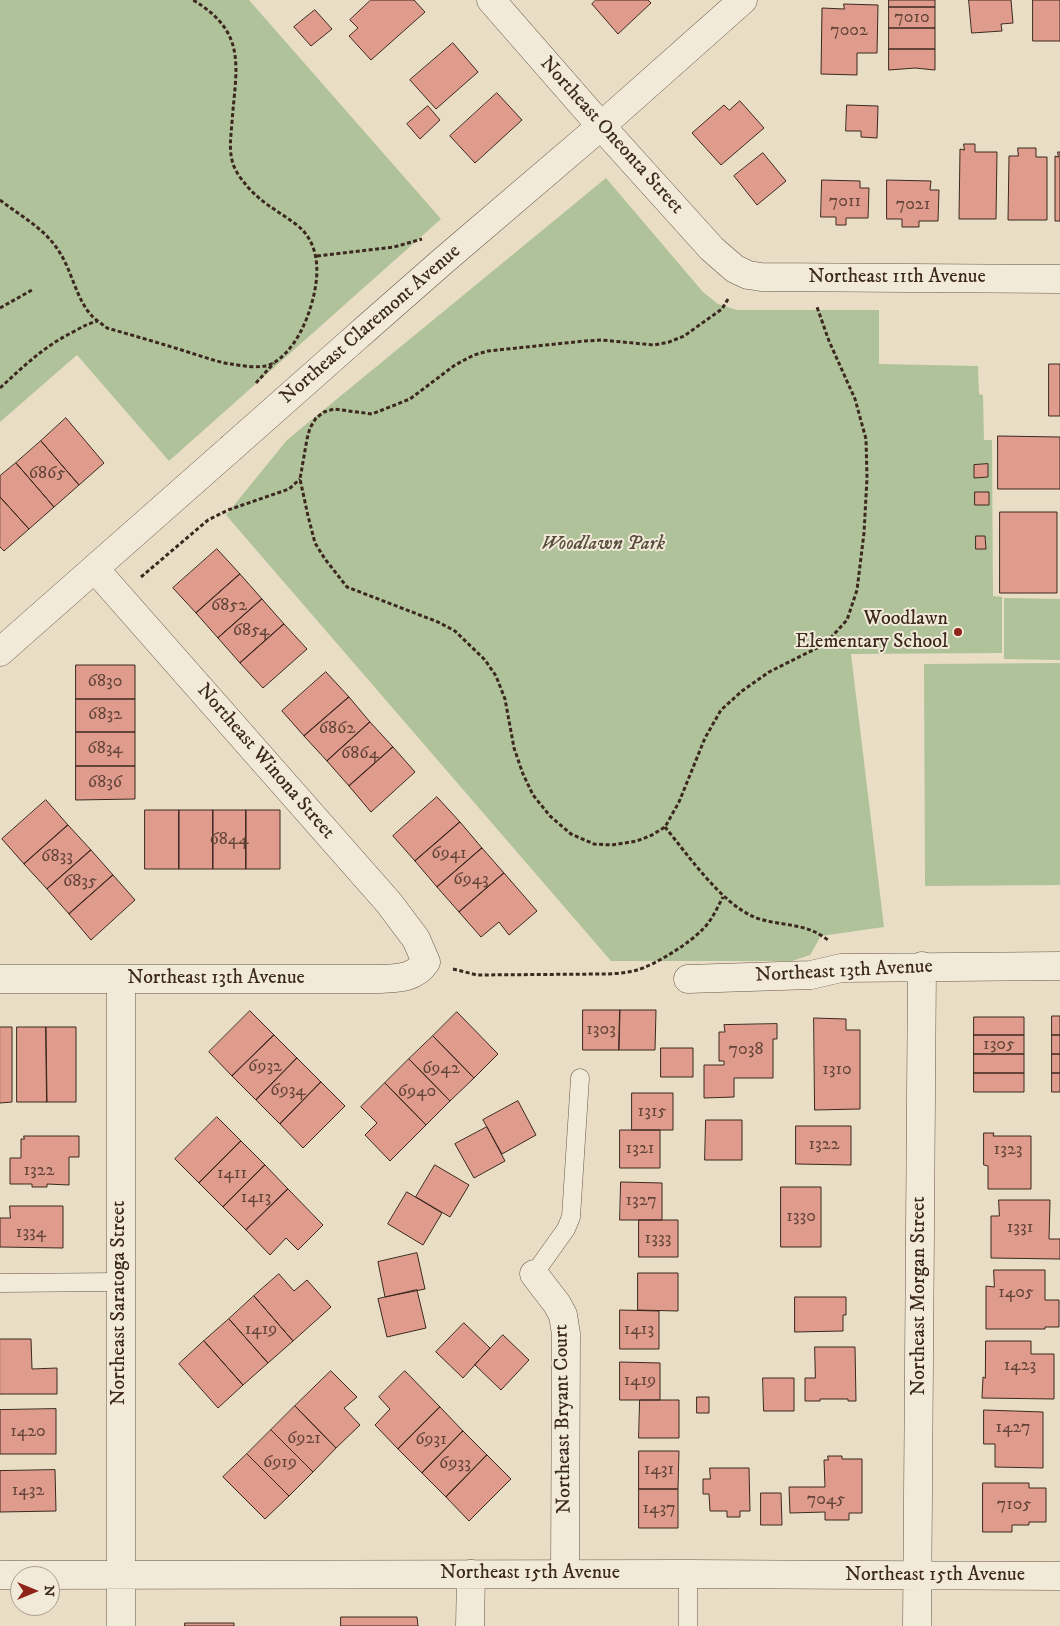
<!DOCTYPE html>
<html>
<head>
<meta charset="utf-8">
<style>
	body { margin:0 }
	#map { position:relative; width:1060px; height:1626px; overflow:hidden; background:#e9dec5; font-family:"IM FELL DW Pica",serif }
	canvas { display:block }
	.north { position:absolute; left:10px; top:1566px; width:50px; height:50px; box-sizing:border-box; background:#f1ead9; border:1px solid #a99c8f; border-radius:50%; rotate:90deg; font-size:14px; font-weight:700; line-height:20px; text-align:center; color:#3c281f }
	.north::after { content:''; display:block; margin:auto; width:18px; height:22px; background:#8f2418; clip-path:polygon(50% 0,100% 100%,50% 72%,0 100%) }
</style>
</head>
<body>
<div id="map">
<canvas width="1060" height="1626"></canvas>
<div class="north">N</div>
</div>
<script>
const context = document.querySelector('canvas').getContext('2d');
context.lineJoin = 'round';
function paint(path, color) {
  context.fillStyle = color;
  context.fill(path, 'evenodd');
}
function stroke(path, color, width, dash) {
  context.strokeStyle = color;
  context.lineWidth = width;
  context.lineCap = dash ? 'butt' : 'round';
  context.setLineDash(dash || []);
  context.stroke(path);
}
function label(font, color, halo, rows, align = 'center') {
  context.font = font + ' "IM FELL DW Pica",serif';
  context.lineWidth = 4;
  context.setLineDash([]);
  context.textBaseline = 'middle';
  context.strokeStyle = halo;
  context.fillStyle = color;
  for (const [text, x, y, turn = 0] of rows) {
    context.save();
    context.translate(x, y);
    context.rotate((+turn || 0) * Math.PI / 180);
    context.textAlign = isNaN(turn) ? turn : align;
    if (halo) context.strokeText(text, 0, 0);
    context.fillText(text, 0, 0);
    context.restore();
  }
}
paint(new Path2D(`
	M 0,0 L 249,0 L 441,219 L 169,461 L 77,355 L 0,422 Z
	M 606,178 L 703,292 L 718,304 L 737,310 L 879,310 L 879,364 L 978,366 L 979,394 L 983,395 L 984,440 L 992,440 L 993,596 L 1002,597 L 1002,653 L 851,654 L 884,927 L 821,936 L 810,955 L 792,961 L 611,961 L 226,515 L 287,440 Z
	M 1004,598 L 1060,599 L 1060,660 L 1004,659 Z
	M 1060,663 L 1060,885 L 925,886 L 924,664 Z`), '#b0c29a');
const building = new Path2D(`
	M 371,0 L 414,0 L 425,12 L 371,60 L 349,36 L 358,28 L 350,20 Z
	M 596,0 L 648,0 L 651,3 L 618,34 L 592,4 Z
	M 889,0 L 935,0 L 935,7 L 889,7 Z
	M 969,0 L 1011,0 L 1013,23 L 1001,24 L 1002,31 L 972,33 Z
	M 1033,0 L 1060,0 L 1060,41 L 1033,41 Z
	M 844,4 L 878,5 L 877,53 L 857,53 L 857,75 L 821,74 L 822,8 L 844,9 Z
	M 889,7 L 935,7 L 935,28 L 889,28 Z
	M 315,10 L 332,29 L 311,46 L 294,27 Z
	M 889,28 L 935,28 L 935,49 L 889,49 Z
	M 453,43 L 478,72 L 436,109 L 410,80 Z
	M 889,49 L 935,49 L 935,70 L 915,68 L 889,70 Z
	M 497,93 L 522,120 L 475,163 L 450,136 Z
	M 740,101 L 764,128 L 721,165 L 692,133 L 724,105 L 729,110 Z
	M 847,105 L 878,106 L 877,138 L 861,137 L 861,131 L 846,131 Z
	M 428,106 L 440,120 L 420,139 L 407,124 Z
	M 964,144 L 975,144 L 975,152 L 997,152 L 996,219 L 959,219 L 960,149 L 964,150 Z
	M 1018,148 L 1036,148 L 1036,157 L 1047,157 L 1047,220 L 1008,220 L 1009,156 L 1018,156 Z
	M 1058,152 L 1060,152 L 1060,221 L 1055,221 L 1055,156 L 1058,157 Z
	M 763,153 L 786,181 L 757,205 L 734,176 Z
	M 822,180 L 860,181 L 860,188 L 869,188 L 868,218 L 846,218 L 846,225 L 836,225 L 836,217 L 821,217 Z
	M 887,180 L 931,181 L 930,190 L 939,190 L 938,221 L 919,221 L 919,227 L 902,227 L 902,219 L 887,219 Z
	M 1049,364 L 1060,364 L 1060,416 L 1049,416 Z
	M 66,418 L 104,463 L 79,485 L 41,441 Z
	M 998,436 L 1060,437 L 1060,489 L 998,489 Z
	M 41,441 L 79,485 L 54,507 L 16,463 Z
	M 16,463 L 54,507 L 29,529 L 0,497 L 0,476 Z
	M 988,464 L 988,477 L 974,478 L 974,465 Z
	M 975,492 L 989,492 L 989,505 L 975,505 Z
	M 0,497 L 29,529 L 4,551 L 0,547 Z
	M 1000,512 L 1057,512 L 1057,593 L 1000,593 Z
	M 976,536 L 985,536 L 986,549 L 976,549 Z
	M 217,549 L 240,574 L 196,613 L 173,588 Z
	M 240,574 L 262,599 L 218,638 L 196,613 Z
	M 262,599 L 284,624 L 240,663 L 218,638 Z
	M 284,624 L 307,649 L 263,688 L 240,663 Z
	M 76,665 L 135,665 L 135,699 L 76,699 Z
	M 326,672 L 349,697 L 304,736 L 282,711 Z
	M 349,697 L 370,722 L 327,761 L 304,736 Z
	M 76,699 L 135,699 L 135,732 L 76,732 Z
	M 370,722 L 393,747 L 349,786 L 327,761 Z
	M 76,732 L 135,732 L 135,766 L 76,766 Z
	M 393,747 L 415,772 L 371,812 L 349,786 Z
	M 76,766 L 135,766 L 135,799 L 76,800 Z
	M 437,797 L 460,822 L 415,861 L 393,836 Z
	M 46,800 L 68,825 L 24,864 L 2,839 Z
	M 145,810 L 179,810 L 179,869 L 145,869 Z
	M 179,810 L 213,810 L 213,869 L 179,869 Z
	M 213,810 L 246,810 L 246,869 L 213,869 Z
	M 246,810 L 280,810 L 280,869 L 246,869 Z
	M 460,822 L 482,848 L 437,887 L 415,861 Z
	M 68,825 L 91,850 L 47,889 L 24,864 Z
	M 482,848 L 504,873 L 459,912 L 437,887 Z
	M 91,850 L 113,875 L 69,914 L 47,889 Z
	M 504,873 L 537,911 L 509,935 L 499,922 L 481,937 L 459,912 Z
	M 113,875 L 135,900 L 91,940 L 69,914 Z
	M 583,1010 L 620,1010 L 619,1050 L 583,1050 Z
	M 620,1010 L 656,1010 L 655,1050 L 619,1050 Z
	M 250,1011 L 274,1035 L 232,1076 L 209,1052 Z
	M 457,1012 L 498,1054 L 474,1078 L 433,1036 Z
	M 1052,1016 L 1060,1016 L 1060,1035 L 1052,1035 Z
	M 974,1017 L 1024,1017 L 1024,1035 L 974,1035 Z
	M 814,1018 L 846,1019 L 846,1030 L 860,1030 L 860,1109 L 815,1110 Z
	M 777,1024 L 777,1039 L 773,1039 L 773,1078 L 734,1078 L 734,1097 L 704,1098 L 704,1065 L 724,1065 L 724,1061 L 719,1061 L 719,1032 L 725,1032 L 724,1025 Z
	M 0,1027 L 12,1027 L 12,1102 L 0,1103 Z
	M 17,1027 L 46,1027 L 47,1102 L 17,1102 Z
	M 46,1027 L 76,1027 L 76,1102 L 47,1102 Z
	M 274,1035 L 297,1058 L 256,1100 L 232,1076 Z
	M 974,1035 L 1024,1035 L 1024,1054 L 974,1054 Z
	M 1052,1035 L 1060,1035 L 1060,1054 L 1052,1054 Z
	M 433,1036 L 474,1078 L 450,1101 L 409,1059 Z
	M 661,1048 L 693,1048 L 693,1077 L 661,1077 Z
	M 974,1054 L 1024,1054 L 1024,1073 L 974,1073 Z
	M 1052,1054 L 1060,1054 L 1060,1073 L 1052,1073 Z
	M 297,1058 L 321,1082 L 280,1124 L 256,1100 Z
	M 409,1059 L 450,1101 L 426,1125 L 385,1083 Z
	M 974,1073 L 1024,1073 L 1024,1092 L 974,1092 Z
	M 1052,1073 L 1060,1073 L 1060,1092 L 1052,1092 Z
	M 321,1082 L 345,1106 L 303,1148 L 280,1124 Z
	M 385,1083 L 426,1125 L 390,1161 L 365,1135 L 377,1123 L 361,1107 Z
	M 632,1093 L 673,1093 L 673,1130 L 632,1130 Z
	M 518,1101 L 536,1135 L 502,1154 L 483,1120 Z
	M 217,1117 L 241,1141 L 199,1183 L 175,1159 Z
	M 706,1120 L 742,1120 L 742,1160 L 705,1160 Z
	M 796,1126 L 851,1126 L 851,1165 L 796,1164 Z
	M 487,1127 L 505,1161 L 474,1178 L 455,1144 Z
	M 620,1130 L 660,1130 L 660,1168 L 620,1168 Z
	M 984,1133 L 994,1133 L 993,1136 L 1031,1136 L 1031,1189 L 988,1189 L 988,1166 L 984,1165 Z
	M 24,1136 L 79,1136 L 79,1157 L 69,1157 L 69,1185 L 47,1184 L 47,1187 L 32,1187 L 32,1184 L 10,1184 L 10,1158 L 21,1158 L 21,1139 L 24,1139 Z
	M 241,1141 L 265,1165 L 223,1207 L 199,1183 Z
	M 265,1165 L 288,1189 L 246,1230 L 223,1207 Z
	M 435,1165 L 469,1185 L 450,1217 L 416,1197 Z
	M 621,1182 L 662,1183 L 662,1220 L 620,1220 Z
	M 781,1187 L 821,1187 L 821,1247 L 781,1247 Z
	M 288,1189 L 323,1225 L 298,1250 L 286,1238 L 270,1255 L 246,1230 Z
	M 407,1192 L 442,1213 L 423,1245 L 388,1224 Z
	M 999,1200 L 1050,1200 L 1049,1239 L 1060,1239 L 1060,1259 L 991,1258 L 991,1216 L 999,1216 Z
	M 10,1206 L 63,1206 L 63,1248 L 0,1247 L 0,1218 L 10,1218 Z
	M 639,1220 L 678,1220 L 678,1257 L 639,1257 Z
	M 417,1253 L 425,1289 L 385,1297 L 378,1262 Z
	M 994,1270 L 1045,1270 L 1045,1300 L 1059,1300 L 1059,1327 L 1045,1327 L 1045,1329 L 986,1329 L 986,1286 L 994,1287 Z
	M 638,1273 L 678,1273 L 678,1311 L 638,1310 Z
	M 279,1274 L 294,1291 L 307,1280 L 331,1307 L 293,1341 L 254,1296 Z
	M 417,1290 L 426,1328 L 387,1337 L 378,1299 Z
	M 254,1296 L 293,1341 L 268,1363 L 229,1319 Z
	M 795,1297 L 846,1297 L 846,1315 L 843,1315 L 843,1331 L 795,1332 Z
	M 620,1310 L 659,1311 L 659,1349 L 620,1349 Z
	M 229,1319 L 268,1363 L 243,1385 L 204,1341 Z
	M 464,1323 L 490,1348 L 463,1378 L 436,1352 Z
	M 503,1335 L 529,1360 L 501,1390 L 475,1365 Z
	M 0,1339 L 31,1339 L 32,1369 L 57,1368 L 57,1394 L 0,1394 Z
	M 204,1341 L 243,1385 L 218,1408 L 179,1364 Z
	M 986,1341 L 1031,1341 L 1031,1354 L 1054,1354 L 1054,1399 L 982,1398 L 983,1377 L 985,1378 Z
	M 815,1347 L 855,1347 L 856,1401 L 848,1401 L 848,1399 L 820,1399 L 820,1401 L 805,1401 L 805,1378 L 815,1378 Z
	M 620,1362 L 660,1363 L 660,1400 L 620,1400 Z
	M 331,1371 L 357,1397 L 344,1408 L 360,1425 L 336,1448 L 295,1406 Z
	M 405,1371 L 440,1407 L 398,1449 L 375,1425 L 390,1409 L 379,1397 Z
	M 763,1378 L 794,1378 L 794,1411 L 764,1411 Z
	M 697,1397 L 709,1397 L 709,1413 L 697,1413 Z
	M 640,1400 L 679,1400 L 679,1438 L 639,1438 Z
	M 295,1406 L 336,1448 L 313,1472 L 271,1430 Z
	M 440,1407 L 463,1431 L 422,1473 L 398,1449 Z
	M 56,1409 L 56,1454 L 0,1454 L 0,1410 Z
	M 984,1410 L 1043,1412 L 1043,1468 L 995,1467 L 995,1444 L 984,1444 Z
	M 271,1430 L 313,1472 L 289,1496 L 247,1454 Z
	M 463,1431 L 487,1455 L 446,1497 L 422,1473 Z
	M 639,1451 L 679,1451 L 678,1489 L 639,1489 Z
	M 247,1454 L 289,1496 L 265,1519 L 223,1477 Z
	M 487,1455 L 511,1479 L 469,1521 L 446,1497 Z
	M 828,1456 L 842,1456 L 842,1459 L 862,1459 L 862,1513 L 849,1513 L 849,1520 L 825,1520 L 825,1512 L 790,1513 L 789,1487 L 825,1487 L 824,1460 L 828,1460 Z
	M 710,1468 L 749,1468 L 750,1511 L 740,1511 L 740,1517 L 727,1517 L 727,1511 L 710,1511 L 709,1494 L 703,1494 L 703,1479 L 710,1479 Z
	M 55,1470 L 56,1511 L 0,1512 L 0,1471 Z
	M 983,1483 L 1029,1483 L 1029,1488 L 1046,1488 L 1046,1522 L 1029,1522 L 1029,1525 L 1012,1525 L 1012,1532 L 983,1532 Z
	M 639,1489 L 678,1489 L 678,1528 L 639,1528 Z
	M 761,1493 L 781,1493 L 782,1525 L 761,1525 Z
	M 341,1617 L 417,1617 L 418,1626 L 341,1626 Z
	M 185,1623 L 234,1623 L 234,1626 L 185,1626 Z`);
paint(building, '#df9c8c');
stroke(building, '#3c281f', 1);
const service = new Path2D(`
	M 534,1274 L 566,1229 L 571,1217 L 580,1078
	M 0,1283 L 120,1282
	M 688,1574 L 688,1626`);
const minor = new Path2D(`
	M 491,0 L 601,126 L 712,249 L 735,269 L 748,275 L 761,277 L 1060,279
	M 361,333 L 443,261 L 601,126 L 743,0
	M 0,652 L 230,449
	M 0,979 L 381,979 C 399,978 415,978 426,962 L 416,939 L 389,903 L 95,569
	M 121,979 L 121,1626
	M 688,979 L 811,975 L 841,968 L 1060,966
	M 534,1274 L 557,1304 L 563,1315 L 566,1334 L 565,1574
	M 0,1575 L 688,1574 L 1060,1576
	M 470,1626 L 471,1574
	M 917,1626 L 922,966`);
stroke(service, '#675648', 19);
stroke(minor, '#675648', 29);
stroke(new Path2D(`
	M 0,200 C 19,215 42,227 56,247 C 72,268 75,298 92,316 C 96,320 102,324 107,328 C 135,336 163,344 191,353 C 204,357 217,362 231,364 C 244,366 263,370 275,362 C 293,350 304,328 310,309 C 319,281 323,246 297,225 C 280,212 261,203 247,186 C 241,179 234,170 232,160 C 229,148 231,135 232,122 C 236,67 248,33 193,0
	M 317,256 L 394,247 L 422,239
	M 728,299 L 722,309 L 684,336 L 669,342 L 654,345 L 602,340 L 585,341 L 488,351 L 474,355 L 455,365 L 410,399 L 372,414 L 334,409 L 324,412 L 316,418 L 310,428 L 307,439 L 300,479 L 308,516 L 315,543 L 325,559 L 347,587 L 438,622 L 455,631 L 485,660 L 496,676 L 505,699 L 514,748 L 523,774 L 533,795 L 550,816 L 571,834 L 594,844 L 612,845 L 637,841 L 652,835 L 665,827 L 679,802 L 705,738 L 721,710 L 742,691 L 769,672 L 825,644 L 847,620 L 857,590 L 864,533 L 867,478 L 866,439 L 855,399 L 829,341 L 817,307
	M 0,308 L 32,290
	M 256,383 L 274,363
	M 0,388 C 24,366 43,347 73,332 C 82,327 89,323 98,321
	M 141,577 L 208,520 L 228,510 L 289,489 L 300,479
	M 665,827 C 688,855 721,903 754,917 C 774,925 796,923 815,932 C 819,934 824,937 828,940
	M 453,969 L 477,975 L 603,974 C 614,974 626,973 637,970 C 655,965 690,943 703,929 C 712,920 717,908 723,897`), '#3c281f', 3, [4, 2.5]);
stroke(service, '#f1ead9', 18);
stroke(minor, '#f1ead9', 28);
const minorBridge = new Path2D(`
	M 230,449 L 361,333`);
stroke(minorBridge, '#675648', 29, []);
stroke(minorBridge, '#f1ead9', 28);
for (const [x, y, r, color] of [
	[958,632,5,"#8f2418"]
]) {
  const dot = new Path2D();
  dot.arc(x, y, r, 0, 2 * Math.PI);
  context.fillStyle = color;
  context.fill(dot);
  stroke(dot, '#f1ead9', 2);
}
label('18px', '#65453a', null, [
	["7010",912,18],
	["7002",849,31],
	["7011",845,202],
	["7021",913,205],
	["6865",47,474],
	["6852",229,606],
	["6854",251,631],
	["6830",105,682],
	["6832",105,715],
	["6862",337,729],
	["6834",105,749],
	["6864",360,754],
	["6836",105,783],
	["6844",229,840],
	["6941",449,854],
	["6833",57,857],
	["6943",471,880],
	["6835",80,882],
	["1303",601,1030],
	["1305",999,1045],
	["7038",746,1050],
	["6932",265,1067],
	["6942",441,1069],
	["1310",837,1070],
	["6934",288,1091],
	["6940",417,1092],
	["1315",652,1112],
	["1322",824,1145],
	["1321",640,1149],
	["1323",1008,1150],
	["1322",39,1171],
	["1411",232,1174],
	["1413",256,1198],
	["1327",641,1201],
	["1330",801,1217],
	["1331",1020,1228],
	["1334",31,1233],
	["1333",658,1239],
	["1405",1016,1293],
	["1419",261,1330],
	["1413",639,1330],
	["1423",1020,1366],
	["1419",640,1381],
	["1427",1013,1428],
	["1420",28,1432],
	["6921",304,1439],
	["6931",431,1440],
	["6919",280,1463],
	["6933",455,1464],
	["1431",659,1470],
	["1432",28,1491],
	["7045",826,1500],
	["7105",1014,1505],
	["1437",659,1509]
]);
label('20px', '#3c281f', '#f1ead9', [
	["Northeast Oneonta Street",611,136,48],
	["Northeast 11th Avenue",897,278],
	["Northeast Claremont Avenue",371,325,-41],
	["Northeast Winona Street",265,762,49],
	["Northeast 13th Avenue",844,972,-3],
	["Northeast 13th Avenue",216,979],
	["Northeast Morgan Street",920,1296,-90],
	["Northeast Saratoga Street",120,1303,-90],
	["Northeast Bryant Court",564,1419,-91],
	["Northeast 15th Avenue",530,1574],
	["Northeast 15th Avenue",935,1576]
]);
label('italic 20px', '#594e3e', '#f1ead9', [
	["Woodlawn Park",603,545]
]);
label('20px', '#3c281f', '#f1ead9', [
	["Woodlawn",948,620],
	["Elementary School",948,643]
], 'right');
</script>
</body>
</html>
